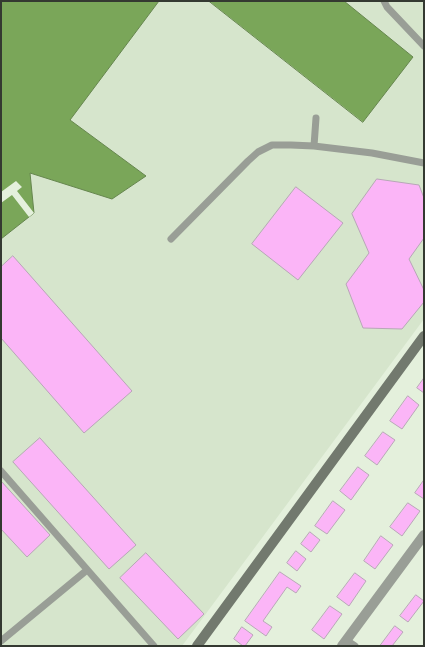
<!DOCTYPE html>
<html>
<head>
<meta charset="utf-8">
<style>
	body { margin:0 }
	#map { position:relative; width:425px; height:647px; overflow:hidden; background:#e4f0dc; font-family:Quicksand,sans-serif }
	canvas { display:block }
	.frame { position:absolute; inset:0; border:2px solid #343931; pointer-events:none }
</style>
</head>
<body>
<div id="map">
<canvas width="425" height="647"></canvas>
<div class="frame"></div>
</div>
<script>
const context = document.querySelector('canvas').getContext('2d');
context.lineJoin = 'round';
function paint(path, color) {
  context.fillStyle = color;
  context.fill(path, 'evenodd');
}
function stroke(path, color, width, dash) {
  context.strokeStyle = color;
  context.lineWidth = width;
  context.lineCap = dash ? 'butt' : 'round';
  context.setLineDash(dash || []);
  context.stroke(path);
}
paint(new Path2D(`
	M 159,1 L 209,1 L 363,122 L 413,57 L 344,1 L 424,1 L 424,319 L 182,646 L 1,646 L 1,239 L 34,213 L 30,173 L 112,199 L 146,176 L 70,120 Z`), '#d6e5cc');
const water = new Path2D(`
	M 1,1 L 159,1 L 70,120 L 146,176 L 112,199 L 30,173 L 34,213 L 1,239 Z
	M 209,1 L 344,1 L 413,57 L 363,122 Z`);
paint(water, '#7aa659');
stroke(water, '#65854d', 1);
paint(new Path2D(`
	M 16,181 L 22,187 L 17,191 L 34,213 L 29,217 L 12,195 L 1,203 L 1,192 Z`), '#e4f0dc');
const building = new Path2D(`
	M 377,179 L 419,185 L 424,198 L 424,238 L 409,259 L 424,290 L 424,302 L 402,329 L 363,328 L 346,284 L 369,253 L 352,214 Z
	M 296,187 L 343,223 L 298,280 L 252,244 Z
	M 13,256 L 132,391 L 84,433 L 1,338 L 1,267 Z
	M 424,378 L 424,393 L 417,388 Z
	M 408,396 L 419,405 L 402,429 L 390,421 Z
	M 383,432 L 395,440 L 377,465 L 365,456 Z
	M 40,438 L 136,545 L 109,569 L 13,462 Z
	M 358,467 L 369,475 L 351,500 L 340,491 Z
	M 424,480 L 424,499 L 415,493 Z
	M 1,481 L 50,535 L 27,557 L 1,529 Z
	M 333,501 L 345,510 L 327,534 L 315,526 Z
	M 408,503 L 420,511 L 402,536 L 390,527 Z
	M 310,532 L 320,540 L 311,552 L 301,544 Z
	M 381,536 L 393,545 L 375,569 L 364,561 Z
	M 296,551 L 306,559 L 297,571 L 287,563 Z
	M 146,553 L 204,614 L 178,639 L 120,578 Z
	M 280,572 L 301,586 L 296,593 L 287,587 L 263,621 L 272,627 L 266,636 L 245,621 Z
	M 355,573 L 366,581 L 349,606 L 337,597 Z
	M 416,595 L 424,601 L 408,622 L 400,616 Z
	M 330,606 L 342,614 L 324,639 L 312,630 Z
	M 395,626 L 403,632 L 392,646 L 380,646 Z
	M 242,627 L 253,635 L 245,646 L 243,646 L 234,639 Z`);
paint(building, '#fbb5f7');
stroke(building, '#b8a7b7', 1);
stroke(new Path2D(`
	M 384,1 L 387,7 L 424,46
	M 314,146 L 316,118
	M 171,239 L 248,161 L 258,152 L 272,145 L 291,145 L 314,146 L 372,153 L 424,163
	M 1,471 L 154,646
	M 346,640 L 355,646
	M 1,641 L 87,570`), '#999e96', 7);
stroke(new Path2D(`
	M 342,646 L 424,535`), '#999e96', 10);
stroke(new Path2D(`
	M 197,646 L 424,336`), '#72796e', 10);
</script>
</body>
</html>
